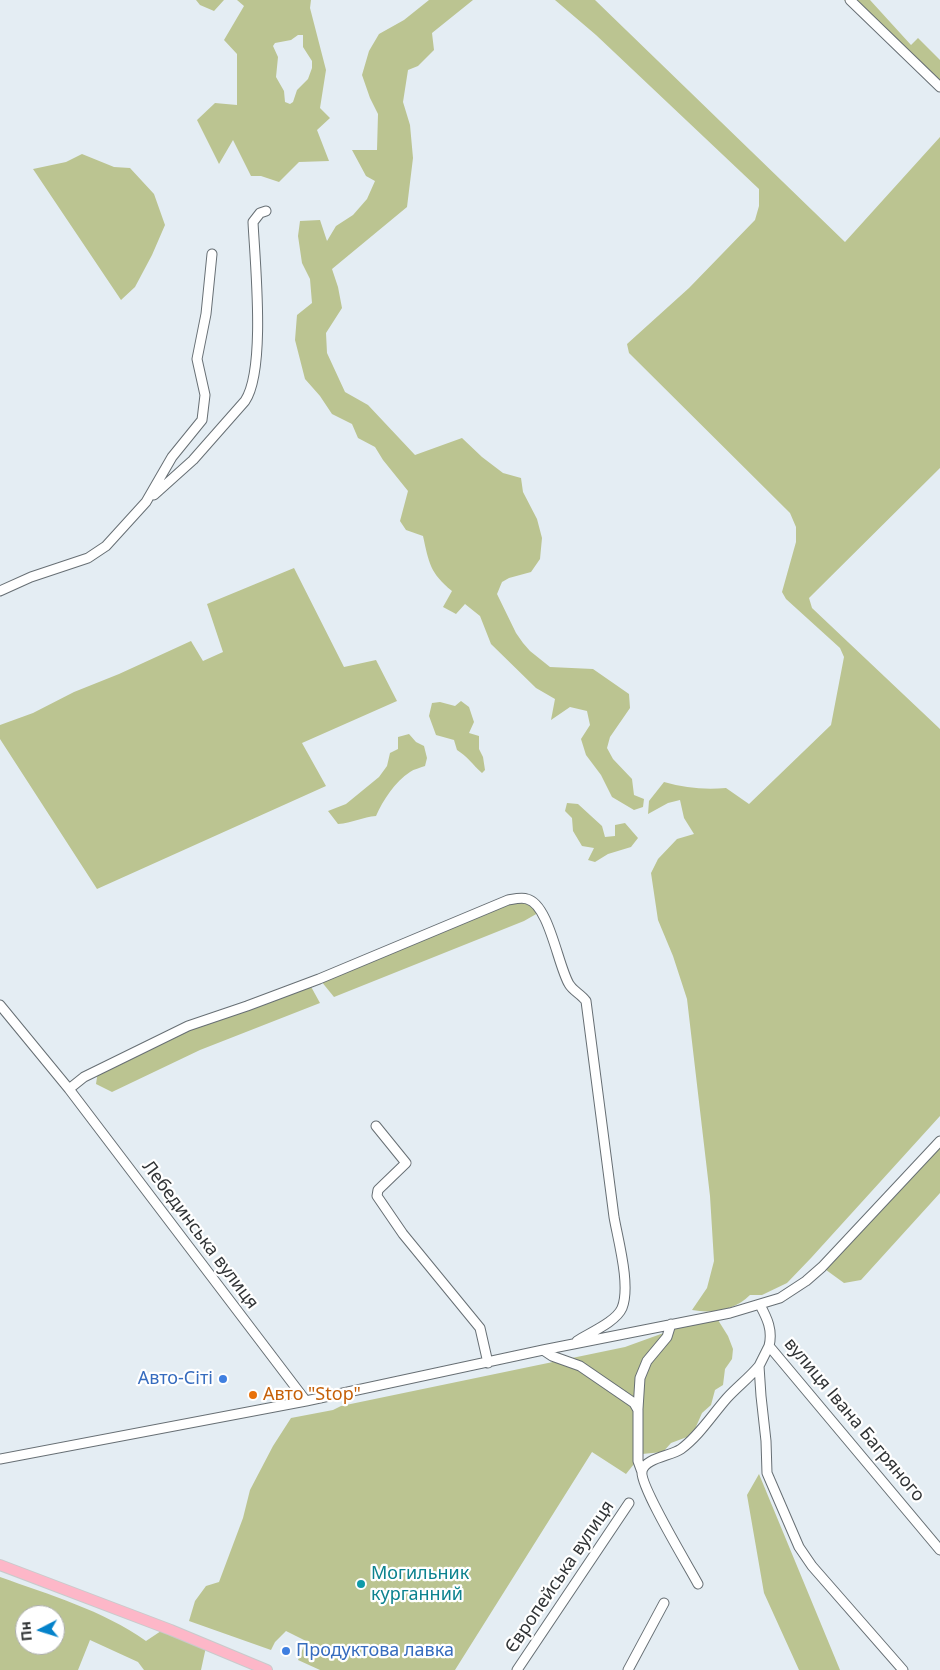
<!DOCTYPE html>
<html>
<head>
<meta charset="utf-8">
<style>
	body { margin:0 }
	#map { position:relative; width:940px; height:1670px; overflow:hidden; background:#e4edf3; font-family:"Noto Sans",sans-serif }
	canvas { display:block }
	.north { position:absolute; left:15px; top:1605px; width:50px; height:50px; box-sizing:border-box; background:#fff; border:1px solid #adaeaf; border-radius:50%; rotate:265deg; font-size:14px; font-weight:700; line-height:20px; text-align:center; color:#313436 }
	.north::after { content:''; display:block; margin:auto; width:18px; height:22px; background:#0482ca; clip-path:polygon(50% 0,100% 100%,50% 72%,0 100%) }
</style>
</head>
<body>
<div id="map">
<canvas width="940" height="1670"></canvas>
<div class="north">Пн</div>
</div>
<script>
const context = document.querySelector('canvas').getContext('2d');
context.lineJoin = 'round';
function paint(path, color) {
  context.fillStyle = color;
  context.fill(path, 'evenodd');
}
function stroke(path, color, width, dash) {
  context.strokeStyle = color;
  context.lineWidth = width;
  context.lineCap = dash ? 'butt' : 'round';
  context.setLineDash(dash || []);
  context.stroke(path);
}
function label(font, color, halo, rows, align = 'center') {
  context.font = font + ' "Noto Sans",sans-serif';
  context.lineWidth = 4.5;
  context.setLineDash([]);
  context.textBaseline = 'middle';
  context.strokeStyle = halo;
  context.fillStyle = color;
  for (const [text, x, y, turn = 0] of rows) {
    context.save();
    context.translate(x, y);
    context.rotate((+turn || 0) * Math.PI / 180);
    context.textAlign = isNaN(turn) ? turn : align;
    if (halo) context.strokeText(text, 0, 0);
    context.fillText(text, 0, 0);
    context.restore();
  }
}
paint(new Path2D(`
	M 196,0 L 224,0 L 214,11 L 200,5 Z
	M 237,0 L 311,0 L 310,8 L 326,70 L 320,108 L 330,118 L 317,130 L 329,161 L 299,162 L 279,182 L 261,176 L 251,176 L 233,140 L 219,164 L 197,120 L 215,103 L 237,105 L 237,54 L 224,40 L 244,6 ZM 298,35 L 303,35 L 303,47 L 312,61 L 312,68 L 308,79 L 297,90 L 293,102 L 290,104 L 285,102 L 284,91 L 276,77 L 278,57 L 273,46 L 275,43 L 291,40 Z
	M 429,0 L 473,0 L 432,33 L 434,50 L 418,66 L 408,70 L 403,102 L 410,125 L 413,158 L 407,207 L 332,269 L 338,287 L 342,308 L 326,333 L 327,353 L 345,392 L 368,405 L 415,455 L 462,438 L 482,457 L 503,473 L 521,478 L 523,492 L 537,519 L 542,538 L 540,559 L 531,572 L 509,578 L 502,582 L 497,594 L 516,633 L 523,643 L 530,651 L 550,667 L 593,669 L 629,694 L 630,708 L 610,737 L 607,748 L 613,759 L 632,779 L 634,795 L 644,799 L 643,807 L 634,810 L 612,797 L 601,775 L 586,755 L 581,739 L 590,725 L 587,711 L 570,707 L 551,720 L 555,699 L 536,688 L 491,644 L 480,616 L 465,604 L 456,614 L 443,607 L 452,591 C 430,573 429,563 423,536 L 406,530 L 400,521 L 408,491 L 383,460 L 375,447 L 358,438 L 352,424 L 332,414 L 320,396 L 305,379 L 295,340 L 297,315 L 312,303 L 310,279 L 302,263 L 298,236 L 300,221 L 320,220 L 327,241 L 336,226 L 353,215 L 367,199 L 375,181 L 366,176 L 352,150 L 377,150 L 378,114 L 370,98 L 362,75 L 369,51 L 379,34 L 404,20 Z
	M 555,0 L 595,0 L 845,242 L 940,137 L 940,468 L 809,598 L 812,608 L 940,729 L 940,1116 L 811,1258 L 787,1283 L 762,1295 L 750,1295 C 735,1310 713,1314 692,1310 L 707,1288 L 714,1261 L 710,1196 L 687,999 L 673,956 L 658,920 L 651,873 L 658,859 L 677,839 L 694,834 L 684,818 L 680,800 L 668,803 L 648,814 L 649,801 L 664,782 C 685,788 705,790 726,788 L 749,804 L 831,725 L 844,657 L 840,648 L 786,599 L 782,592 L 796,542 L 796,527 L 790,513 L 629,353 L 627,344 L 689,288 L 755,220 L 759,206 L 759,189 L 596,35 Z
	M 844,0 L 870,0 L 911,45 L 918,38 L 940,60 L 940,91 Z
	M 82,154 L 114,167 L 130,168 L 154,194 L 165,225 L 152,255 L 135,287 L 121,300 L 33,169 L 66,162 Z
	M 294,568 L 344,667 L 376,660 L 397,701 L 302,743 L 326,786 L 97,889 L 0,739 L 0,725 L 33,713 L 74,692 L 119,674 L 191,641 L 203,661 L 223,652 L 207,604 Z
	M 461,701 L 469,707 L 474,722 L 469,733 L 479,736 L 479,749 L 483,757 L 485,770 L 482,773 C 473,765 467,756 457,750 L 454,740 L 436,735 L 429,716 L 432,703 L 440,702 L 455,706 Z
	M 409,734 L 416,742 L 424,746 L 427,758 L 425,766 C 420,768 414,769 410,772 C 395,782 383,800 376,816 C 363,817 352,823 338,824 L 328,811 L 346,804 L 379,777 L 387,766 L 390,753 L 398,749 L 398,737 Z
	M 567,803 L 578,804 L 602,826 L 605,837 L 615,836 L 615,825 L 625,823 L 638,838 L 631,847 L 608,854 L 595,862 L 588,860 L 594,848 L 582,846 L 573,831 L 572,818 L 565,811 Z
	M 520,901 L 531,903 L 538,913 L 524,921 L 334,997 L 321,981 L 508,902 Z
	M 309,983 L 320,1003 L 200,1050 L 112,1092 L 96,1084 L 98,1071 L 188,1026 Z
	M 940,1141 L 940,1193 L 861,1280 L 844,1283 L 822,1267 Z
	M 718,1320 L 728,1336 L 733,1349 L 732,1359 L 725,1369 L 723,1385 L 715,1390 L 711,1405 L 702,1413 L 695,1429 L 687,1437 L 671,1443 L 663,1452 L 642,1454 L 626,1474 L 592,1452 L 455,1670 L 320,1670 L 298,1660 L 306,1641 L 286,1631 L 275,1642 L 271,1650 L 189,1621 L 195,1601 L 206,1586 L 219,1582 L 243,1518 L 250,1490 L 273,1446 L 291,1418 L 333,1410 L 341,1406 L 625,1347 L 694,1322 Z
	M 759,1474 L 840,1670 L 799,1670 L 764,1593 L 747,1495 Z
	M 0,1577 C 50,1595 102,1610 146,1641 L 161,1631 L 206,1647 L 201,1670 L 144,1670 L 138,1662 L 90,1640 L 78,1670 L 0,1670 ZM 25,1615 L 55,1615 L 55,1645 L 25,1645 Z`), '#bbc491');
const minor = new Path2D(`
	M 850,0 L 940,87
	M 154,495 L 193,460 L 245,401 C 266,370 255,263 253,222 L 260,213 L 266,211
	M 0,591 L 31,577 L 88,558 L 106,546 L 146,502 L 172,457 L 202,420 L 205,395 L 197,359 L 206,314 L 212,254
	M 0,1005 L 69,1089 L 306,1401
	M 69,1089 L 84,1077 L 188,1026 L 247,1006 L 319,979 L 508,900 C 514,899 522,897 527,899 C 549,904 558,966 569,984 C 573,991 581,994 586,1001 C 595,1073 604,1145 614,1217 C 618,1240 631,1286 622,1308 C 616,1322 589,1333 577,1341
	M 376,1126 L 406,1163 L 378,1190 L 377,1196 L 403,1234 L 480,1328 L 488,1363
	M 760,1305 C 767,1318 773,1330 769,1346 L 940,1550
	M 769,1346 L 759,1366 L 761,1396 L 766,1441 L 767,1473 L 799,1547 L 812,1566 L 903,1670
	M 543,1350 L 552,1356 L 580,1366 L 634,1403 L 638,1410 L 638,1461 L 642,1472
	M 638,1409 L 640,1378 L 647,1361 L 667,1337 L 671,1324
	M 0,1459 L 306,1401 L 543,1350 L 730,1313 L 780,1298 L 806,1281 L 822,1267 L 940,1141
	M 698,1584 C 689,1567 639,1485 642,1471 C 645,1458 671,1456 681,1449 C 699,1436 712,1415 727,1398 C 737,1387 749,1378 759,1366
	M 517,1670 L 629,1503
	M 628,1670 L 664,1603`);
const major = new Path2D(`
	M 0,1565 L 171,1630 L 267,1670`);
stroke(minor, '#676f74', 11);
stroke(major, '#c9cacb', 12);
stroke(minor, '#fff', 9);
stroke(major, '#fdb7c8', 10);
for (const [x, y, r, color] of [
	[223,1379,5,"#3f7fe0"],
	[253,1395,5,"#e8710a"],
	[361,1584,5,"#0f9aa8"],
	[286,1651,5,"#3f7fe0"]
]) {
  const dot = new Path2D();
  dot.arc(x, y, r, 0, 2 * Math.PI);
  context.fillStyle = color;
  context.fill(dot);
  stroke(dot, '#fff', 2);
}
label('18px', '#313436', '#fff', [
	["Лебединська вулиця",200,1235,53],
	["вулиця Івана Багряного",854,1420,50],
	["Європейська вулиця",560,1577,-56]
]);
label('18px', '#366cbe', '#fff', [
	["Авто-Сіті",213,1379],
	["Продуктова лавка",296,1651,"left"]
], 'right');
label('18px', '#c56008', '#fff', [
	["Авто \"Stop\"",263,1395]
], 'left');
label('18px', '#0d838f', '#fff', [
	["Могильник",371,1574],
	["курганний",371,1595]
], 'left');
</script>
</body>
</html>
